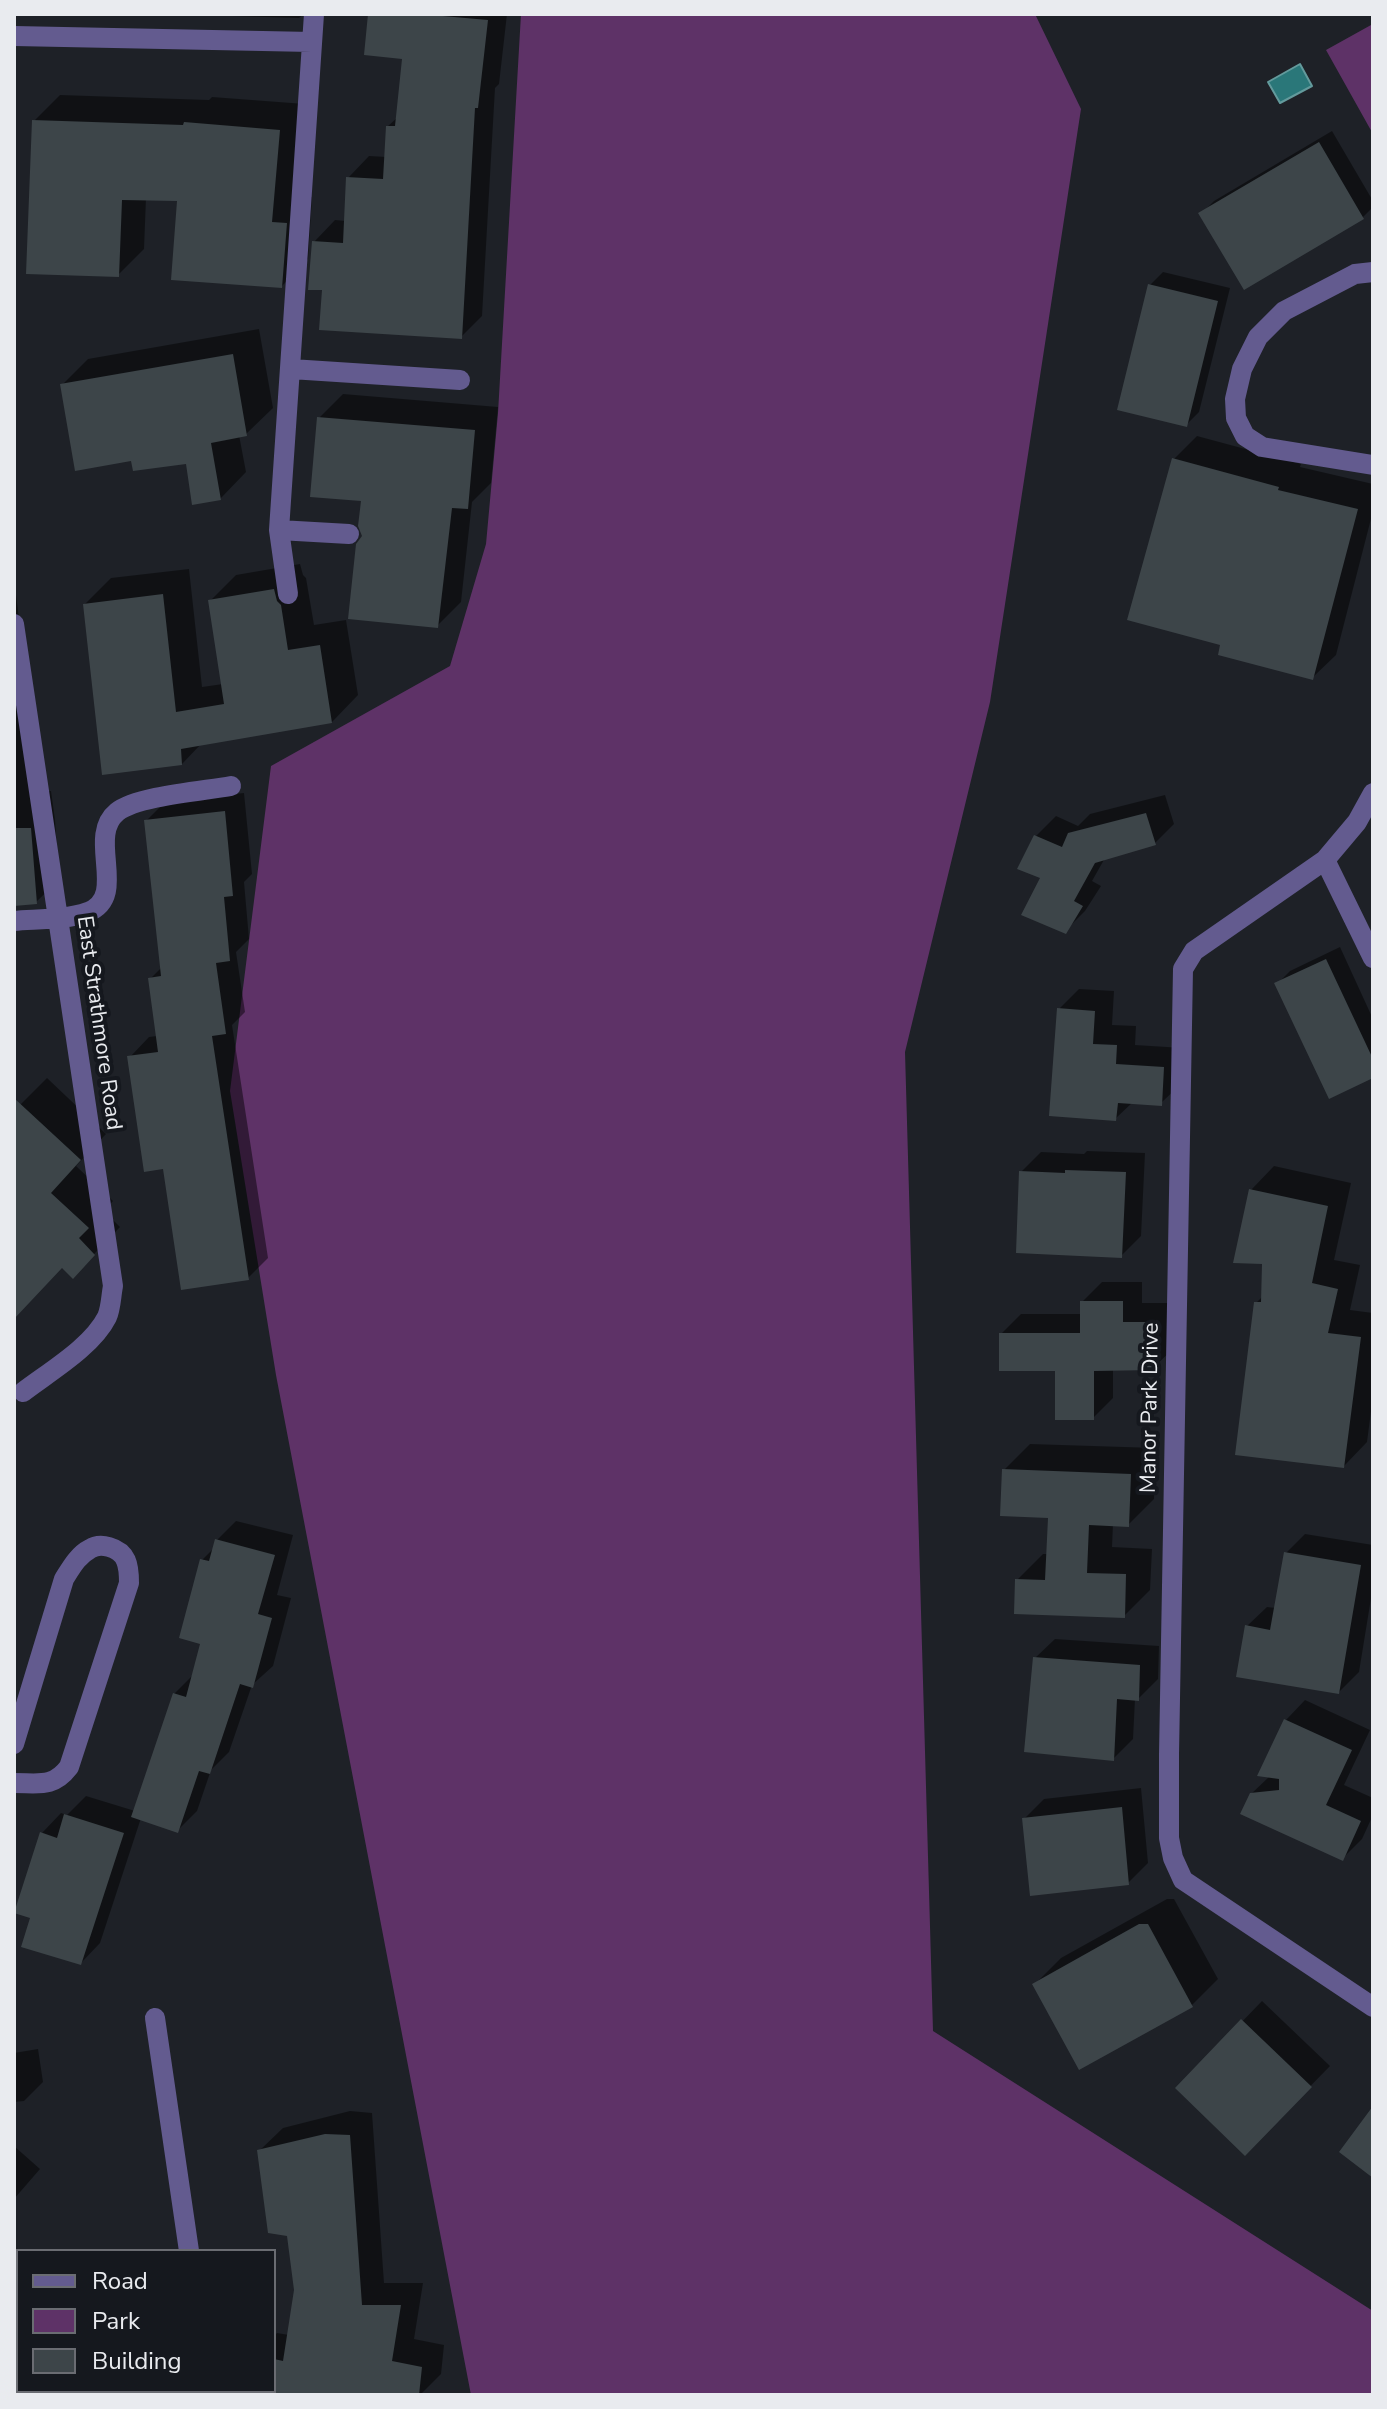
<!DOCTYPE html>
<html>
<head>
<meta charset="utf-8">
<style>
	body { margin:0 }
	#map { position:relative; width:1387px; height:2409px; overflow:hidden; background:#1e2127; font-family:"Nunito Sans",sans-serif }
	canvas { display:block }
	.frame { position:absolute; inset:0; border:16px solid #e9ebef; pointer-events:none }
	.legend { position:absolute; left:16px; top:2249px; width:260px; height:144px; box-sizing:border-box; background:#15181e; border:2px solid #6a6c72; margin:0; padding:10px 14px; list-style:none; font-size:24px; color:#e9ebef }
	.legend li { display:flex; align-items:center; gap:16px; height:40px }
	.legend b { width:40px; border:2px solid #6a6c72 }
</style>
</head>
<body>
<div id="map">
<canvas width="1387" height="2409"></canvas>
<div class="frame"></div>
<ul class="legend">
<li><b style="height:10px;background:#635b8f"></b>Road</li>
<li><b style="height:22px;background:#5e3267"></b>Park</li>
<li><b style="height:22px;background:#3d4549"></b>Building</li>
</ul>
</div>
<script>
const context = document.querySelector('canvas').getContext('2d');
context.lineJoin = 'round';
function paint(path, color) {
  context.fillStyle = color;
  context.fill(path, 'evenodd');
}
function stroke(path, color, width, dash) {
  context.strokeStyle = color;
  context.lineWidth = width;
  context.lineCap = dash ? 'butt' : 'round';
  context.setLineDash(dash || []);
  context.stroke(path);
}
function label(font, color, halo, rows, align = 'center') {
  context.font = font + ' "Nunito Sans",sans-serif';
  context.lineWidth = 8;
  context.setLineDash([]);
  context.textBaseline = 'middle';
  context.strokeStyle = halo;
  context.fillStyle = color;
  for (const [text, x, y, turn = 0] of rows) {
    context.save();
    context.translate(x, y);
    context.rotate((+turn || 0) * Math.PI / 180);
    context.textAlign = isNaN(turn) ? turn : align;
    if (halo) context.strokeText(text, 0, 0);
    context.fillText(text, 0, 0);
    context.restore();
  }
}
paint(new Path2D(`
	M 521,14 L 1035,14 L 1081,109 L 990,702 L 905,1052 L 933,2031 L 1373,2311 L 1373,2395 L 471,2395 L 276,1375 L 230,1091 L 271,766 L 450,666 L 486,544 L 498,413 Z
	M 1371,25 L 1373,28 L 1373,134 L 1326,50 Z`), '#5e3267');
const water = new Path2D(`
	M 1300,64 L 1312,86 L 1280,103 L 1268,82 Z`);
paint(water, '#2a7779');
stroke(water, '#639a9c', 2);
paint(new Path2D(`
	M 166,14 L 304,14 L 299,18 Z
	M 370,14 L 507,14 L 499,84 L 495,88 L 482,316 L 461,337 L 324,289 L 314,242 L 335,220 L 346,221 L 348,178 L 369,156 L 387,157 L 388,126 L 398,117 L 404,57 Z
	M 60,95 L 209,100 L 212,97 L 305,104 L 297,197 L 312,197 L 308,259 L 282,286 L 179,199 L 146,198 L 144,249 L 118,275 L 34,121 Z
	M 1332,131 L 1373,201 L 1373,207 L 1362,218 L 1201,214 L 1214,201 Z
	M 1163,272 L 1230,288 L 1199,412 L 1186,425 L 1150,285 Z
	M 259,329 L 273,408 L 246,434 L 239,435 L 246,472 L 220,499 L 187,462 L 133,458 L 62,385 L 88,359 Z
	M 343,394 L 498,407 L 491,483 L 472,502 L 461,602 L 437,626 L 364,536 L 363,499 L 319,418 Z
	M 1197,436 L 1301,464 L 1300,467 L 1373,484 L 1373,511 L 1336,655 L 1312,678 L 1223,644 L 1174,459 Z
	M 300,564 L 303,575 L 306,578 L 314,625 L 346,620 L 358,695 L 332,722 L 202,743 L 182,764 L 85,604 L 111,578 L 189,569 L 202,687 L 223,684 L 210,601 L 236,575 Z
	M 14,595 L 16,595 L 41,792 L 51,791 L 55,820 L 59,880 L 36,902 L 14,904 Z
	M 244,793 L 252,874 L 244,882 L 249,939 L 236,952 L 245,1012 L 232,1025 L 268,1258 L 248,1278 L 165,1167 L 130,1057 L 149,1037 L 157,1036 L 150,979 L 162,967 L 146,821 L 166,801 Z
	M 1165,795 L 1174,824 L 1155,843 L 1105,858 L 1092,881 L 1101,886 L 1085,911 L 1065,931 L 1043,877 L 1020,868 L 1036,836 L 1056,816 L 1078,826 L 1090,814 Z
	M 1340,947 L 1373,1019 L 1373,1076 L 1277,984 L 1290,971 Z
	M 1079,989 L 1114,991 L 1112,1025 L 1136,1026 L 1135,1045 L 1183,1048 L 1181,1084 L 1161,1103 L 1133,1102 L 1115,1119 L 1059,1009 Z
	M 47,1078 L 106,1134 L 76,1166 L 113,1201 L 104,1211 L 120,1227 L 73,1276 L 62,1266 L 14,1318 L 14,1111 Z
	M 1087,1151 L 1145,1153 L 1141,1236 L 1121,1256 L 1021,1172 L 1041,1152 L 1084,1154 Z
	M 1274,1166 L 1351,1183 L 1334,1260 L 1360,1265 L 1350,1310 L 1373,1313 L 1373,1396 L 1367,1442 L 1344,1466 L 1256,1303 L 1263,1296 L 1264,1262 L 1251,1190 Z
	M 1102,1282 L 1142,1282 L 1142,1303 L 1173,1303 L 1173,1349 L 1153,1368 L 1113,1369 L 1113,1398 L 1093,1418 L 1057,1369 L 1001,1334 L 1021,1314 L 1082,1314 L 1082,1302 Z
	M 1030,1444 L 1156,1448 L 1154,1499 L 1128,1525 L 1113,1524 L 1112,1547 L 1152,1549 L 1150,1590 L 1124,1616 L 1017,1580 L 1043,1554 L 1048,1554 L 1050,1516 L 1004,1470 Z
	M 236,1521 L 293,1535 L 277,1595 L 291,1598 L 273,1666 L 252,1685 L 229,1752 L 211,1770 L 197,1811 L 178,1830 L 141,1818 L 100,1943 L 81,1963 L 33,1917 L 42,1833 L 61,1813 L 67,1815 L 86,1796 L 135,1811 L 174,1694 L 194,1674 L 202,1642 L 202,1560 L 215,1547 L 217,1540 Z
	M 1305,1534 L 1373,1545 L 1373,1586 L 1359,1672 L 1339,1692 L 1247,1626 L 1267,1607 L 1276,1608 L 1286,1553 Z
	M 1055,1639 L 1159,1646 L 1158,1679 L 1138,1699 L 1135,1699 L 1133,1739 L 1113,1759 L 1035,1658 Z
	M 1305,1700 L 1370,1730 L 1344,1785 L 1373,1798 L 1373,1815 L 1362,1839 L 1342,1859 L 1251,1794 L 1270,1776 L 1286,1720 Z
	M 1141,1788 L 1148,1863 L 1128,1883 L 1024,1819 L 1044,1799 Z
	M 1167,1899 L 1174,1899 L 1218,1979 L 1192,2005 L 1035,1984 L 1061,1958 Z
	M 1262,2001 L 1330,2066 L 1245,2153 L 1178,2088 Z
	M 38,2049 L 43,2082 L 24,2101 L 14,2102 L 14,2053 Z
	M 350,2111 L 372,2113 L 384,2283 L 423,2283 L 414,2339 L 444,2345 L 441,2374 L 420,2395 L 252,2395 L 253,2391 L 274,2391 L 274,2336 L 277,2333 L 289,2335 L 296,2290 L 289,2234 L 259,2151 L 283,2128 Z
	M 14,2146 L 40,2169 L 14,2199 Z
	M 14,2370 L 18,2370 L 18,2391 L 201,2391 L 202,2395 L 14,2395 Z`), '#0007');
paint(new Path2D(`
	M 368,14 L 420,14 L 488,20 L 478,108 L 475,108 L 462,339 L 319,330 L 322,290 L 308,290 L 312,241 L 343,243 L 346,177 L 383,179 L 386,126 L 395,126 L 402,59 L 364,55 Z
	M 32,120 L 183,125 L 184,122 L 280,130 L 272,222 L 287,223 L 282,288 L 171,280 L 177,201 L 122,200 L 119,277 L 26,274 Z
	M 1319,142 L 1364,219 L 1244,290 L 1198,213 Z
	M 1148,284 L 1218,301 L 1187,427 L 1117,410 Z
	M 233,354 L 247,436 L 211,443 L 221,500 L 192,505 L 186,464 L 133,471 L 131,461 L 75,471 L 60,384 Z
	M 317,417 L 475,430 L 468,509 L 452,508 L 438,628 L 348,619 L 356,544 L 362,536 L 358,526 L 361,501 L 310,497 Z
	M 1172,458 L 1279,487 L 1278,490 L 1358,509 L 1313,680 L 1218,655 L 1220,645 L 1127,620 Z
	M 274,589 L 277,601 L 281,605 L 288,650 L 320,645 L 332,723 L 181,749 L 182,765 L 102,775 L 83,604 L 163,594 L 176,712 L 224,704 L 208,600 Z
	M 225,811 L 233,896 L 224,897 L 230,961 L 216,963 L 226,1034 L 212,1036 L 249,1280 L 181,1290 L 163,1169 L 144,1172 L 127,1056 L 158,1052 L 148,978 L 161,976 L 144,820 Z
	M 1146,813 L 1156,845 L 1095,863 L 1074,901 L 1083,906 L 1066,934 L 1021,915 L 1040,878 L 1017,869 L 1034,835 L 1062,847 L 1068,833 Z
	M 14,828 L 31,828 L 37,904 L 14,906 Z
	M 1326,959 L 1373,1059 L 1373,1078 L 1329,1099 L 1274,983 Z
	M 1057,1008 L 1095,1011 L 1093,1044 L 1117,1045 L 1116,1064 L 1164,1067 L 1162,1106 L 1118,1103 L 1116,1121 L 1049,1116 Z
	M 14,1098 L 81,1160 L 51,1193 L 89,1228 L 79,1238 L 95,1255 L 73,1279 L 62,1268 L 14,1319 Z
	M 1065,1170 L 1126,1172 L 1122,1258 L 1016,1253 L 1019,1171 L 1065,1173 Z
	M 1249,1189 L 1328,1206 L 1312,1283 L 1338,1289 L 1328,1333 L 1361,1337 L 1344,1468 L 1235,1455 L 1254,1302 L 1261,1302 L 1262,1264 L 1233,1263 Z
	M 1080,1301 L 1123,1301 L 1123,1322 L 1154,1322 L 1154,1370 L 1094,1371 L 1094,1420 L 1055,1420 L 1055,1371 L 999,1371 L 999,1333 L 1080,1333 Z
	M 1002,1469 L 1131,1474 L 1129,1527 L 1089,1525 L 1087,1573 L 1126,1574 L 1125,1618 L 1014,1614 L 1015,1579 L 1045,1580 L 1048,1518 L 1000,1516 Z
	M 215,1539 L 275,1555 L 258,1614 L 272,1618 L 253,1688 L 240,1684 L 210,1774 L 199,1771 L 178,1833 L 131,1817 L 173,1693 L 186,1697 L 200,1644 L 179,1638 L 200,1559 L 209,1561 Z
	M 1284,1552 L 1361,1565 L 1339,1694 L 1236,1677 L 1245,1625 L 1270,1630 Z
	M 1033,1657 L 1140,1665 L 1139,1701 L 1117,1699 L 1114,1761 L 1024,1752 Z
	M 1284,1719 L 1352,1750 L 1326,1805 L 1361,1821 L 1343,1861 L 1240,1814 L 1250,1793 L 1279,1790 L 1279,1779 L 1257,1776 Z
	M 1122,1807 L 1129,1885 L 1030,1896 L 1022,1818 Z
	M 64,1814 L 124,1833 L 81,1965 L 21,1947 L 30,1918 L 14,1913 L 40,1832 L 57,1838 Z
	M 1139,1924 L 1148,1924 L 1193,2007 L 1079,2070 L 1032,1984 Z
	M 1241,2019 L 1312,2087 L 1245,2156 L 1175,2088 Z
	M 1373,2106 L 1373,2178 L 1339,2152 Z
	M 325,2134 L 350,2135 L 362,2305 L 401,2305 L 392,2361 L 422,2367 L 419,2395 L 274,2395 L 274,2359 L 283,2361 L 294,2290 L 287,2236 L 268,2233 L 257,2150 Z`), '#3d4549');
stroke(new Path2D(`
	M 14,36 L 312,42
	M 1373,272 L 1355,274 L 1284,311 L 1258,337 L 1242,369 L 1235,399 L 1236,418 L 1245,436 L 1262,447 L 1373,465
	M 291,369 L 460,380
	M 279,530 L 349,534
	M 288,594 L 279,530 L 314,14
	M 14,624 L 113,1286 C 111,1296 111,1308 107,1317 C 92,1347 49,1372 23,1392
	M 1373,793 L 1357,822 L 1325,860 L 1194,951 L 1183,969 L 1169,1754 L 1169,1838 L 1173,1858 L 1183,1880 L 1373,2007
	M 1325,860 L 1373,958
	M 14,921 C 37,919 66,920 88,912 C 129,896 86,837 117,812 C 137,796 203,791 231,786
	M 14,1744 L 64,1579 C 71,1568 78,1555 90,1549 C 96,1545 102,1545 109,1547 C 127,1552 129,1565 129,1583 L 69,1767 C 53,1788 39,1783 14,1783
	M 155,2018 L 189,2251
	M 14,2307 L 18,2307
	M 208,2391 L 209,2395`), '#635b8f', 20);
label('22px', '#e9ebef', '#15181e', [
	["East Strathmore Road",98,1023,82],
	["Manor Park Drive",1151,1408,-89]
]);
</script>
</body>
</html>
